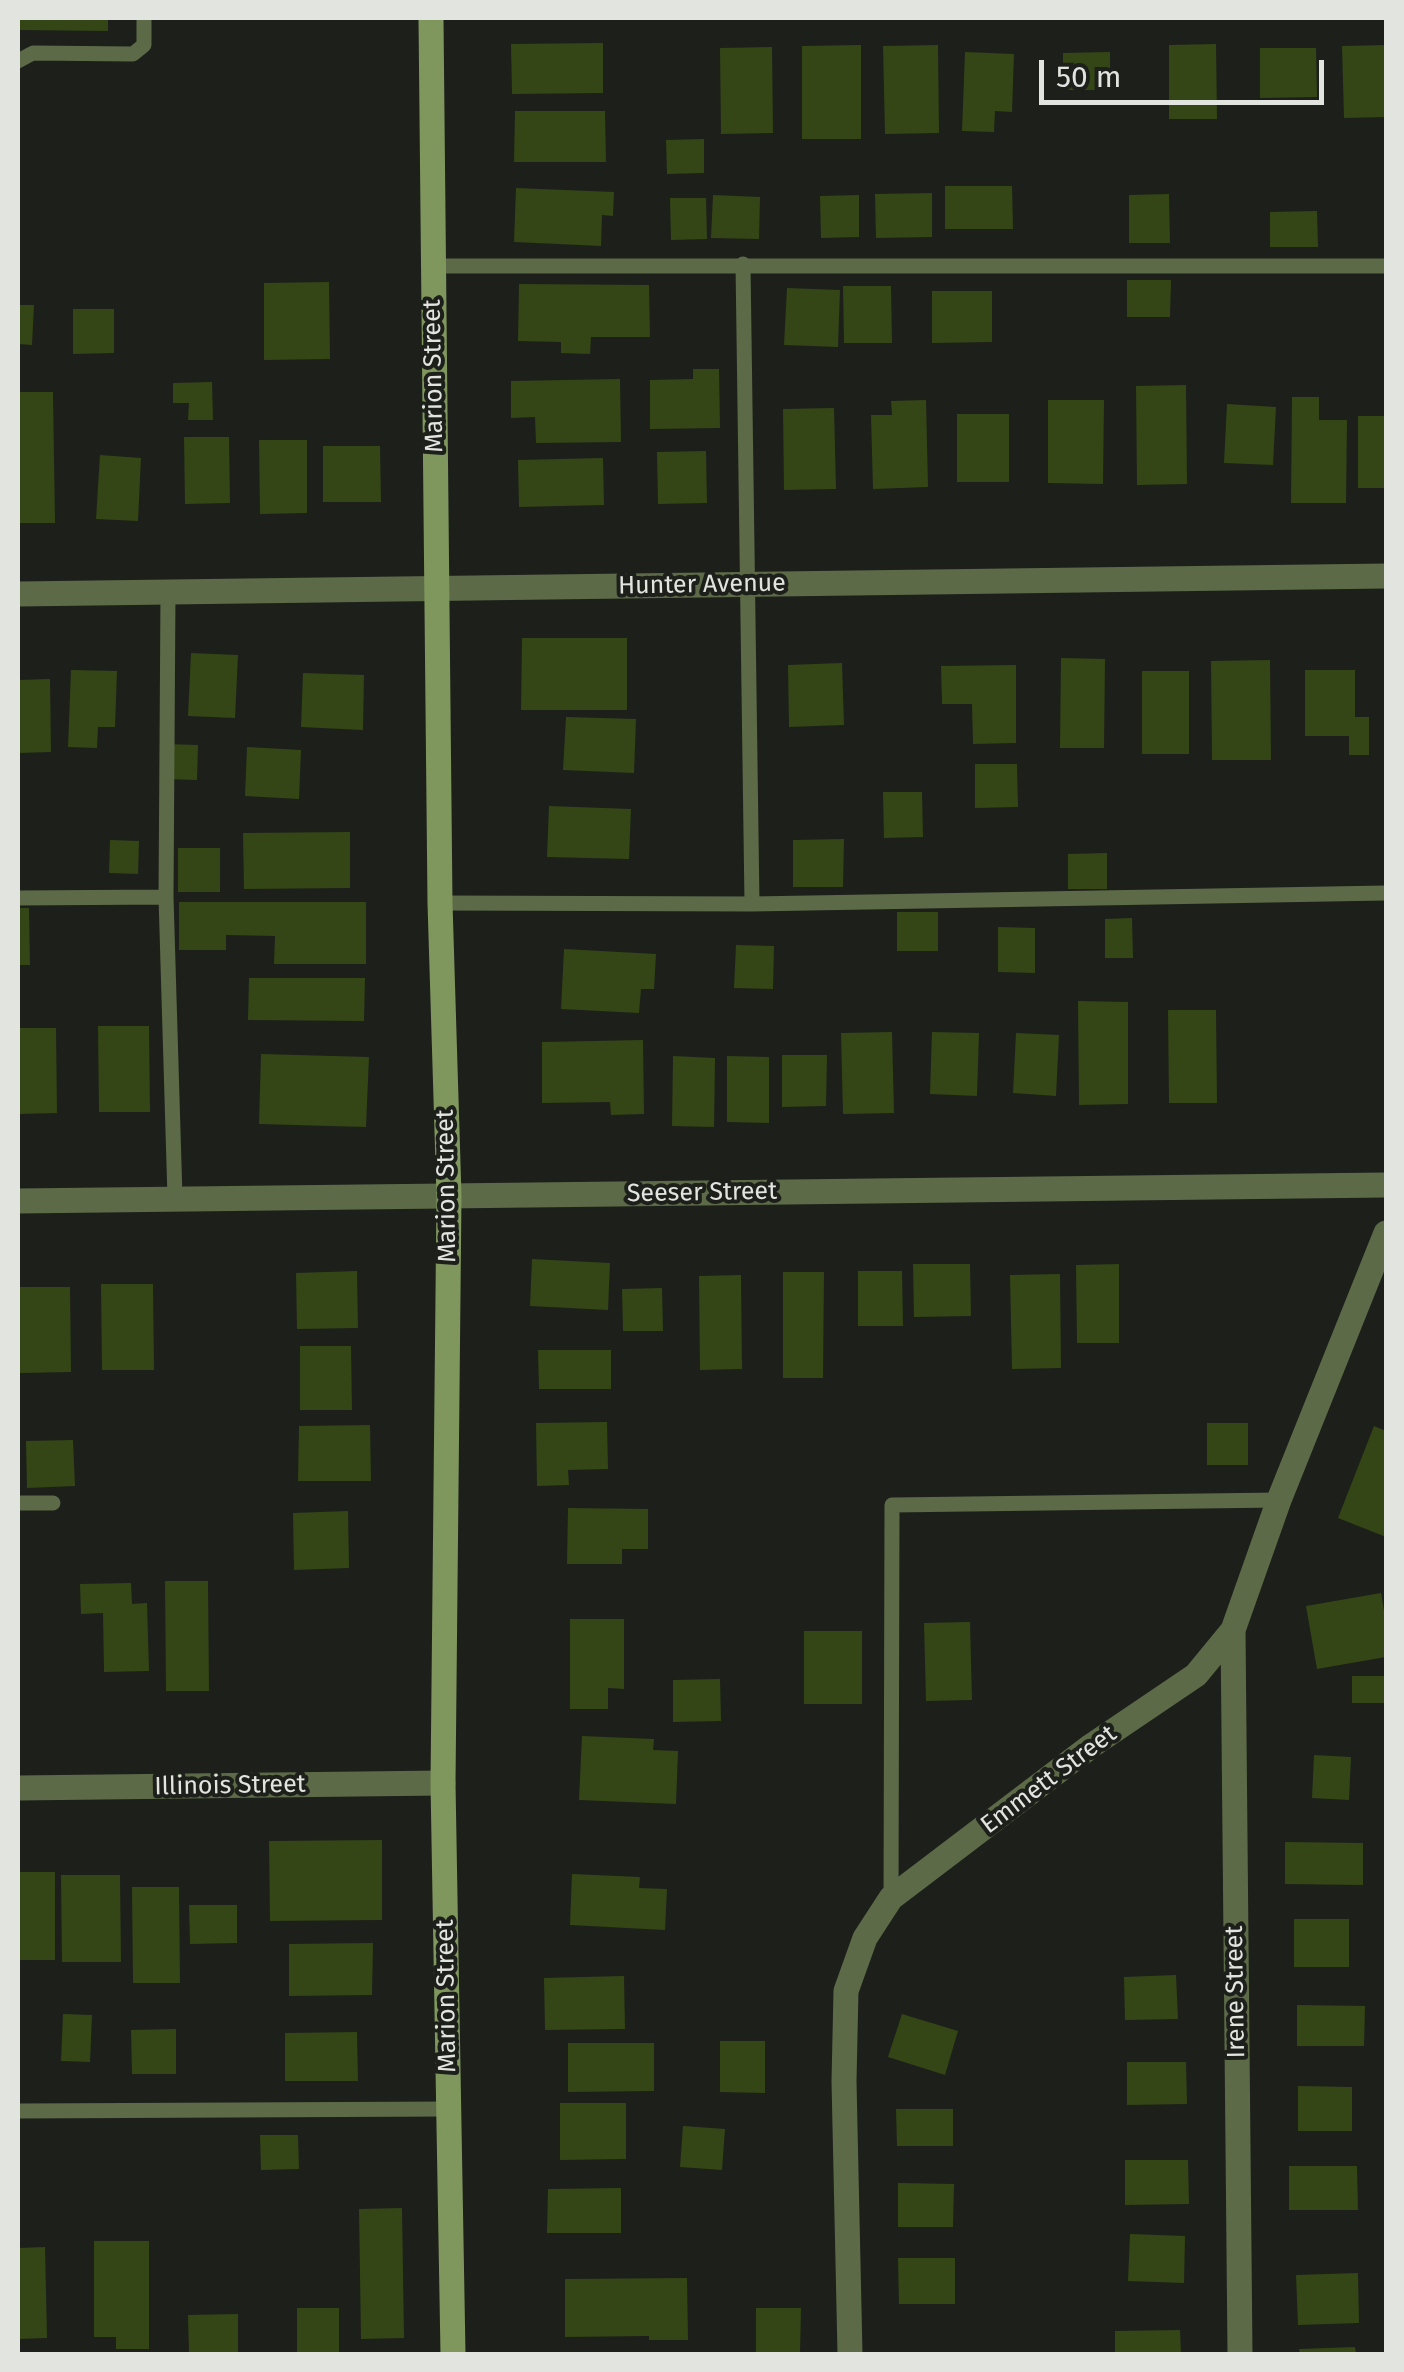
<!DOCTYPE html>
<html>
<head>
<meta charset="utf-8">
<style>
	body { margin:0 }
	#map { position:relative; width:1404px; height:2372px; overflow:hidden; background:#1d1f1b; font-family:"Fira Sans",sans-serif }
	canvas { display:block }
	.frame { position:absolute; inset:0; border:20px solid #e2e4e0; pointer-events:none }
	.scale { position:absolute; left:1039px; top:60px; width:285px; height:45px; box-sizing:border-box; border:5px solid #e2e4e0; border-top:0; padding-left:12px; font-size:30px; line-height:35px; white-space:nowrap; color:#e2e4e0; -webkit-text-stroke:8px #1d1f1b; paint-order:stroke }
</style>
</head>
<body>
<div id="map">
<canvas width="1404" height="2372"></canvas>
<div class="frame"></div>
<div class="scale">50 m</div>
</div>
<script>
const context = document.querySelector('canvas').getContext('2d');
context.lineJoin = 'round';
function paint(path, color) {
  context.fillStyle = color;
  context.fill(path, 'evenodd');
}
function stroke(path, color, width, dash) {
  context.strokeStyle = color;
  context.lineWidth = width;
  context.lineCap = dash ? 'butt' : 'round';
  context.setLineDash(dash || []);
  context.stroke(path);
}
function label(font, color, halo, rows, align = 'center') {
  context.font = font + ' "Fira Sans",sans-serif';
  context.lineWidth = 8;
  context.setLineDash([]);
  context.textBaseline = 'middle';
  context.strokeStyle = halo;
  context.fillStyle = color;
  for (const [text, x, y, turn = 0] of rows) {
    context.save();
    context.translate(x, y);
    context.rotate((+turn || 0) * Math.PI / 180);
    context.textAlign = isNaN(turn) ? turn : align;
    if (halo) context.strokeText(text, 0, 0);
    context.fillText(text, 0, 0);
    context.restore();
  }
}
paint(new Path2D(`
	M 18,18 L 108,18 L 108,31 L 18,30 Z
	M 603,43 L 603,93 L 512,94 L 511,44 Z
	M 1216,44 L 1217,119 L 1169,119 L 1169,45 Z
	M 861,45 L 861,139 L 802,139 L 802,46 Z
	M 938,45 L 939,133 L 885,134 L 883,46 Z
	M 1386,45 L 1386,117 L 1344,118 L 1342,46 Z
	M 772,47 L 773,133 L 721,134 L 720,48 Z
	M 1260,48 L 1316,48 L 1317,97 L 1260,98 Z
	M 965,52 L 1014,54 L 1012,112 L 995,111 L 994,132 L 962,131 Z
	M 1110,52 L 1110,90 L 1063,90 L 1063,53 Z
	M 515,111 L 605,111 L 606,162 L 514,162 Z
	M 704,139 L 704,173 L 667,174 L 666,140 Z
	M 945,186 L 1012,186 L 1013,229 L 945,229 Z
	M 516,188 L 614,192 L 613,216 L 602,215 L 601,246 L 514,242 Z
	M 932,193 L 932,237 L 876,238 L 875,194 Z
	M 1169,194 L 1170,243 L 1129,243 L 1129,195 Z
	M 713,195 L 760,197 L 759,239 L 711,238 Z
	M 859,195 L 859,237 L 821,238 L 820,196 Z
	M 670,198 L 706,198 L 707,239 L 671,240 Z
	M 1317,211 L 1318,247 L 1270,247 L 1270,212 Z
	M 1127,280 L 1171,280 L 1170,317 L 1127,317 Z
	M 329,282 L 330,359 L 264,360 L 264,283 Z
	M 519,284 L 649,285 L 650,337 L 591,337 L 590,354 L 561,353 L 561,342 L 518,341 Z
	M 843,286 L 891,286 L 892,343 L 844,343 Z
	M 787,288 L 840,290 L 838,347 L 784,345 Z
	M 932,291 L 992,291 L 992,342 L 932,343 Z
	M 18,305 L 34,305 L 32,345 L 18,344 Z
	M 73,309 L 114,309 L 114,353 L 73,354 Z
	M 693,369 L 719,369 L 720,428 L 650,429 L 650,380 L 693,379 Z
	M 620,379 L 621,442 L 536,443 L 535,417 L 511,418 L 511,381 Z
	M 212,382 L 213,420 L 188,420 L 189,403 L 173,403 L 173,383 Z
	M 1186,385 L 1187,484 L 1137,485 L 1136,386 Z
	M 18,392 L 53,392 L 55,523 L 18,523 Z
	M 1292,397 L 1319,397 L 1319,420 L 1347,420 L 1346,503 L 1291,503 Z
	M 926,400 L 928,487 L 873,489 L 871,415 L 892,415 L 891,401 Z
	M 1048,400 L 1104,400 L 1103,484 L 1048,483 Z
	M 1227,404 L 1276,407 L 1273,465 L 1224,463 Z
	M 834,408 L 836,489 L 784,490 L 783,409 Z
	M 957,414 L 1009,414 L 1009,482 L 957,482 Z
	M 1358,416 L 1386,416 L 1386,488 L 1358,488 Z
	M 184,437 L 229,437 L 230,503 L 185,504 Z
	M 259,440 L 307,440 L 307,513 L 260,514 Z
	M 323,446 L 380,446 L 381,502 L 323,502 Z
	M 706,451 L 707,503 L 658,504 L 657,452 Z
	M 100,455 L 141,458 L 138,521 L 96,519 Z
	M 603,458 L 604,505 L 519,507 L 518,460 Z
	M 522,638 L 627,638 L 627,710 L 521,710 Z
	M 191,653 L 238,655 L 235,718 L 188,716 Z
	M 1061,658 L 1105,659 L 1104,748 L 1060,748 Z
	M 1270,660 L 1271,760 L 1212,760 L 1211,661 Z
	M 842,663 L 844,725 L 789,727 L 788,665 Z
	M 1016,665 L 1016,743 L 973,744 L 972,704 L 942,704 L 941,666 Z
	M 71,670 L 117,671 L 115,727 L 98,727 L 97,748 L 68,747 Z
	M 1305,670 L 1355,670 L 1355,717 L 1369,717 L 1369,755 L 1349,755 L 1349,736 L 1305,736 Z
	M 1142,671 L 1189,671 L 1189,754 L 1142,754 Z
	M 303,673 L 364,675 L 363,730 L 301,727 Z
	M 50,679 L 51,752 L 18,753 L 18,680 Z
	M 566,717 L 636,719 L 634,773 L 563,770 Z
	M 165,744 L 198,745 L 197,780 L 164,779 Z
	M 247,747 L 301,750 L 299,799 L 245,796 Z
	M 975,764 L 1017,764 L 1018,807 L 975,808 Z
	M 883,792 L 922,792 L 923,837 L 884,838 Z
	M 549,806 L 631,809 L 629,859 L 547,857 Z
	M 350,832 L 350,888 L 244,889 L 243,833 Z
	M 844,839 L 843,887 L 793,887 L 793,840 Z
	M 110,840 L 139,841 L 138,874 L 109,873 Z
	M 178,848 L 220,848 L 220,892 L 178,892 Z
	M 1107,853 L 1107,889 L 1068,889 L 1068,854 Z
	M 179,902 L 366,902 L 366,964 L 274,964 L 275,936 L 226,935 L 226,950 L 179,950 Z
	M 18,908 L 29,908 L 30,965 L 18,965 Z
	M 897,912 L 938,912 L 938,951 L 897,951 Z
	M 1132,918 L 1133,958 L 1105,958 L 1105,919 Z
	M 998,927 L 1035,928 L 1035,973 L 998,972 Z
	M 736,945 L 774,946 L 773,989 L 734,988 Z
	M 564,949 L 656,954 L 654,989 L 641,989 L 639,1013 L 561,1009 Z
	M 249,978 L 365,978 L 364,1021 L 248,1020 Z
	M 1078,1001 L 1128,1002 L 1128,1104 L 1079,1105 Z
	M 1168,1010 L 1216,1010 L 1217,1103 L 1169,1103 Z
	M 98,1026 L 149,1026 L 150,1112 L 99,1112 Z
	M 18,1028 L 56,1028 L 57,1113 L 18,1114 Z
	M 892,1032 L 894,1113 L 843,1114 L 841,1033 Z
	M 932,1032 L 979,1033 L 977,1096 L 930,1094 Z
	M 1016,1033 L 1059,1035 L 1056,1096 L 1013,1093 Z
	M 643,1040 L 644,1114 L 611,1115 L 610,1102 L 542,1103 L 542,1042 Z
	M 261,1054 L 369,1057 L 366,1127 L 259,1124 Z
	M 782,1055 L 827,1055 L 826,1106 L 782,1107 Z
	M 673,1056 L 715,1058 L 714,1127 L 672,1126 Z
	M 727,1056 L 769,1057 L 769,1123 L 727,1122 Z
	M 532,1259 L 610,1263 L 608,1310 L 530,1306 Z
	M 913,1264 L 970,1264 L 971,1316 L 914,1317 Z
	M 1119,1264 L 1119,1343 L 1077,1343 L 1076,1265 Z
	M 357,1271 L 358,1328 L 297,1329 L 296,1273 Z
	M 858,1271 L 902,1271 L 903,1326 L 858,1326 Z
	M 783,1272 L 824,1272 L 823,1378 L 783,1378 Z
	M 1060,1274 L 1061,1368 L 1012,1369 L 1010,1275 Z
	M 741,1275 L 742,1369 L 700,1370 L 699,1276 Z
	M 101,1284 L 153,1284 L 154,1370 L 102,1370 Z
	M 19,1287 L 70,1287 L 71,1372 L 20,1373 Z
	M 662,1288 L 663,1331 L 623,1331 L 622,1289 Z
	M 300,1346 L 351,1346 L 352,1410 L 300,1410 Z
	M 538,1350 L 611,1350 L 611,1389 L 539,1389 Z
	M 607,1422 L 608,1469 L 568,1470 L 569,1485 L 537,1486 L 536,1423 Z
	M 1207,1423 L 1248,1423 L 1248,1465 L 1207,1465 Z
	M 370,1425 L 371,1481 L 298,1481 L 299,1426 Z
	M 1374,1426 L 1386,1431 L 1386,1537 L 1338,1518 Z
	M 73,1440 L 75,1486 L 27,1488 L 26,1441 Z
	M 568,1508 L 648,1509 L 648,1549 L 622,1549 L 622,1564 L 567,1564 Z
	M 348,1511 L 349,1568 L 294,1570 L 293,1513 Z
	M 165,1581 L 208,1581 L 209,1691 L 166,1691 Z
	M 131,1583 L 132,1604 L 147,1603 L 149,1671 L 104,1672 L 103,1613 L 81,1614 L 80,1584 Z
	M 1381,1593 L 1386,1622 L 1386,1657 L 1317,1669 L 1306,1606 Z
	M 570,1619 L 624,1619 L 624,1689 L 608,1688 L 608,1709 L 570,1709 Z
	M 970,1622 L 972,1700 L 926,1701 L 924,1623 Z
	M 804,1631 L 862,1631 L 862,1704 L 804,1704 Z
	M 1352,1676 L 1386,1676 L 1386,1703 L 1352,1703 Z
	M 720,1679 L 721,1721 L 673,1722 L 673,1680 Z
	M 582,1736 L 654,1739 L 653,1750 L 678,1751 L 676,1804 L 579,1800 Z
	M 1314,1755 L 1351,1757 L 1349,1800 L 1312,1798 Z
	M 382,1840 L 382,1920 L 270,1921 L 269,1841 Z
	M 1285,1842 L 1363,1843 L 1363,1885 L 1285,1884 Z
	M 18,1872 L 55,1872 L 55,1960 L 18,1960 Z
	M 572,1874 L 640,1877 L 639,1888 L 667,1889 L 665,1930 L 570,1925 Z
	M 61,1875 L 120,1875 L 121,1962 L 62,1962 Z
	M 132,1887 L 179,1887 L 180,1983 L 133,1983 Z
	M 189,1905 L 237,1905 L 237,1943 L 190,1944 Z
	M 1294,1919 L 1349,1919 L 1349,1967 L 1294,1967 Z
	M 373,1943 L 372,1995 L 289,1996 L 289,1944 Z
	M 1176,1975 L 1178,2019 L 1125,2020 L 1124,1977 Z
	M 624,1976 L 625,2029 L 545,2030 L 544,1978 Z
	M 1297,2005 L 1365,2006 L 1364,2046 L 1297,2046 Z
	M 63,2014 L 92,2015 L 90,2062 L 61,2061 Z
	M 902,2014 L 958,2031 L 945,2075 L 888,2057 Z
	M 176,2029 L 176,2074 L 132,2074 L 131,2030 Z
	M 357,2032 L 358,2081 L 285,2081 L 285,2033 Z
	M 720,2041 L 765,2041 L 765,2093 L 720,2092 Z
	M 568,2043 L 654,2043 L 654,2091 L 568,2092 Z
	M 1127,2062 L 1186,2062 L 1187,2104 L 1127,2105 Z
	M 1298,2086 L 1352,2087 L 1352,2131 L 1298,2131 Z
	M 560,2103 L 626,2103 L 626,2159 L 560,2160 Z
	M 896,2109 L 953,2109 L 953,2146 L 897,2146 Z
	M 683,2126 L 725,2129 L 722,2170 L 680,2167 Z
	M 260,2135 L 298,2135 L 299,2169 L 261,2170 Z
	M 1125,2160 L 1188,2160 L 1189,2204 L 1125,2205 Z
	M 1289,2166 L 1357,2166 L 1358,2210 L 1289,2210 Z
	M 898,2183 L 954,2184 L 953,2227 L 898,2227 Z
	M 621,2188 L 621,2233 L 547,2233 L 548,2189 Z
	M 402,2208 L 404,2338 L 361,2339 L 359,2209 Z
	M 1130,2234 L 1185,2236 L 1184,2283 L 1128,2281 Z
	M 94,2241 L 149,2241 L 149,2349 L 116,2349 L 116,2337 L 94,2337 Z
	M 45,2247 L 47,2338 L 18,2339 L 18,2248 Z
	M 898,2258 L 955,2258 L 955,2304 L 899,2304 Z
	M 1358,2273 L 1359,2323 L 1298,2325 L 1296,2275 Z
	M 687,2278 L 688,2340 L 649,2340 L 649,2336 L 565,2337 L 565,2279 Z
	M 297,2308 L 339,2308 L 339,2354 L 297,2354 Z
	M 756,2308 L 801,2308 L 800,2354 L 756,2354 Z
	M 238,2314 L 238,2354 L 189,2354 L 188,2315 Z
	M 1180,2330 L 1181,2354 L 1115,2354 L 1115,2331 Z
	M 1355,2347 L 1356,2354 L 1300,2354 L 1299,2349 Z`), '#344616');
stroke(new Path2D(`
	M 18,61 L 33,53 L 133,54 L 144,45 L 144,18
	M 743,264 L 752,904
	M 433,266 L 1386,266
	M 166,897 L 168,592
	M 18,898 L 166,897 L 175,1198
	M 440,903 L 752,904 L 1386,893
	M 18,1503 L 53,1503
	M 891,1898 L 892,1505 L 1279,1500
	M 18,2111 L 449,2109`), '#5c6a47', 15);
stroke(new Path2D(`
	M 18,594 L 1386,576
	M 18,1201 L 1386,1185
	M 1233,1630 L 1240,2354
	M 18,1788 L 443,1783
	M 850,2354 L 844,2081 L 846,1991 L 865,1938 L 891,1898 L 1091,1746 L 1196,1675 L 1233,1630 L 1279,1500 L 1386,1233`), '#5c6a47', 25);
stroke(new Path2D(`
	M 431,18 L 440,903 L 449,1196 L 443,1783 L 453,2354`), '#7f965d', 25);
label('25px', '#e2e4e0', '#1d1f1b', [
	["Marion Street",434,376,-91],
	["Hunter Avenue",702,585,-1],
	["Marion Street",447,1186,-91],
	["Seeser Street",702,1193,-1],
	["Emmett Street",1049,1780,-37],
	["Illinois Street",230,1786,-1],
	["Irene Street",1236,1992,-91],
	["Marion Street",447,1996,-91]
]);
</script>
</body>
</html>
